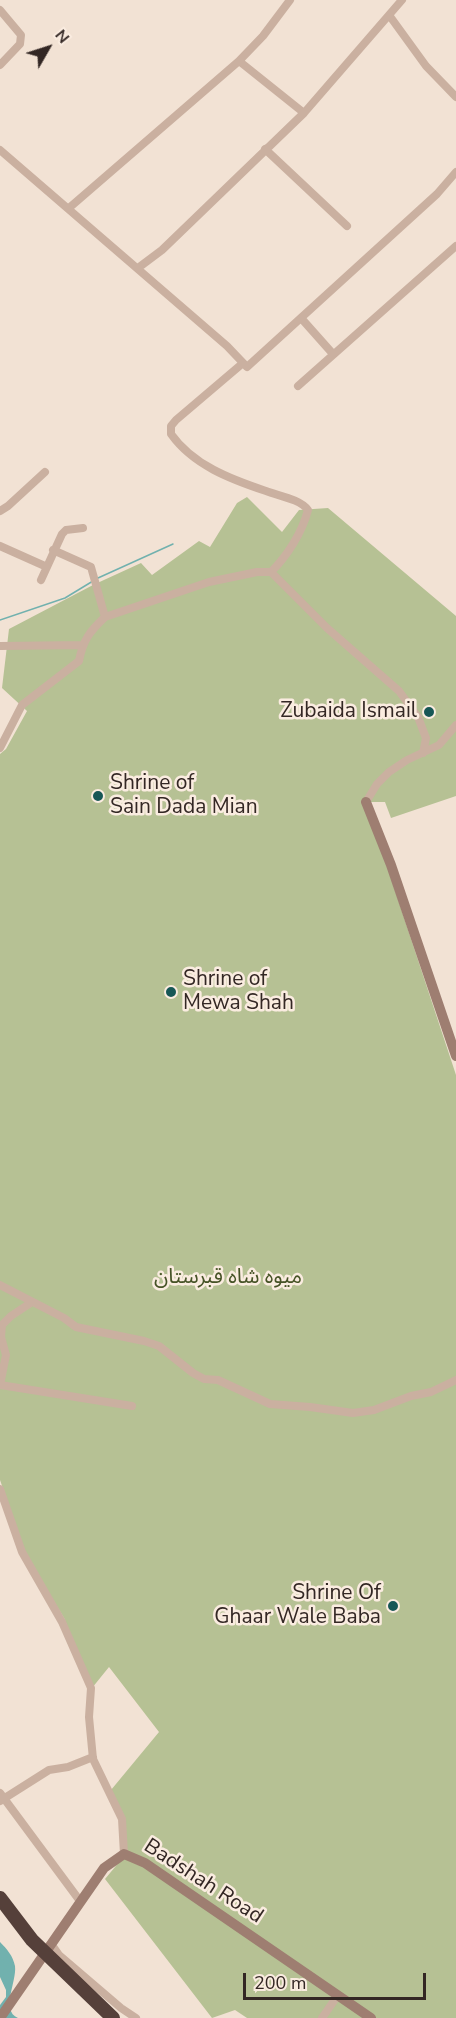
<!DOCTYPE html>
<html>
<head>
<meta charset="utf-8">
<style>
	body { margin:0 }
	#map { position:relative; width:456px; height:2018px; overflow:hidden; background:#f2e2d4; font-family:"Nunito Sans",sans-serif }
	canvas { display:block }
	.north { position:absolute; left:18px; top:18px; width:60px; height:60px; -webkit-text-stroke:4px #faece0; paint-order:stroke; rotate:51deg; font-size:16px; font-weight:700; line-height:24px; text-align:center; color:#332724 }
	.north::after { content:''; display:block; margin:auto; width:21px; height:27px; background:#332724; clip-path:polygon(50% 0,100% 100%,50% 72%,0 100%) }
	.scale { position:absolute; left:243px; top:1973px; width:183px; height:27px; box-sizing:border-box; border:3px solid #332724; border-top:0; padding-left:8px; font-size:18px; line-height:21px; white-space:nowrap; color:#332724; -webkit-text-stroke:4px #faece0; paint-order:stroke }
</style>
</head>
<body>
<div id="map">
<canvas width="456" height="2018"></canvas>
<div class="north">N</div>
<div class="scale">200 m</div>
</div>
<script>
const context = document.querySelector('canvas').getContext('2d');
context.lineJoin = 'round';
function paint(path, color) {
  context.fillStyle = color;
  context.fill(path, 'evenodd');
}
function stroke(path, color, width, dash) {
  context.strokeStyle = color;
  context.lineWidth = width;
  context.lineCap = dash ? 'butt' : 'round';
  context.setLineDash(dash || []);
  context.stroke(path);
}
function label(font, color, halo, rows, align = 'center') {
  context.font = font + ' "Nunito Sans","Noto Sans Arabic",sans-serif';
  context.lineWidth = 5;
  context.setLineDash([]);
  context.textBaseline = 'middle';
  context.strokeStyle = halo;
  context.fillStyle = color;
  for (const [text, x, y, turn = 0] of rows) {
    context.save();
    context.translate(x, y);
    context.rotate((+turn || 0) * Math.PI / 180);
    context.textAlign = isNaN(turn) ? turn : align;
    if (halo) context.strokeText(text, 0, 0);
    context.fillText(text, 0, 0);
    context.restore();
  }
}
paint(new Path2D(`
	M 247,497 L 282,532 L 299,510 L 328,508 L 456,616 L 456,796 L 391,818 L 385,802 L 370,802 L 374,827 L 456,1075 L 456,2018 L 247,2018 L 235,2010 L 212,2018 L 105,1879 L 120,1861 L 125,1820 L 111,1790 L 159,1732 L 109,1667 L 92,1688 L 64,1618 L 26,1555 L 0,1480 L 0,754 L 6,749 L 27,711 L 2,688 L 9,629 L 93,585 L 141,563 L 152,575 L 199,541 L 210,547 L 237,503 Z`), '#b6c194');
paint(new Path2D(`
	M 0,1942 C 7,1949 13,1956 15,1966 C 17,1982 0,2010 18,2018 L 0,2018 L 0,2005 L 6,1997 L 6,1990 L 0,1977 Z`), '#71b1ae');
stroke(new Path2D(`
	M 98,578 L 173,544
	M 0,620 L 65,598 L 93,581`), '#71b1ae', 1.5);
stroke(new Path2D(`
	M 0,10 L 21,35 L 20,44 L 0,65
	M 389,15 L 426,66 L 456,97
	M 239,61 L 304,113
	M 265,149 L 347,226
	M 0,150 L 227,346 L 247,367 L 437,194 L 456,172
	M 69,208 L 239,61 L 263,36 L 290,0
	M 138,268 L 162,250 L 304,113 L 402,0
	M 301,318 L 333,354
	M 243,363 L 176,420 L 171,426 L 171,434 C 193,465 230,479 266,491 C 279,496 300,499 308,510 C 302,533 287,556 271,572
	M 298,386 L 456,246
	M 0,511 L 8,506 L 45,472
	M 0,546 L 47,567
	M 53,550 L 91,567 L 105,617
	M 41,580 L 62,534 L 66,530 L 83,528
	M 0,646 L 82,645
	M 0,748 L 22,705 L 79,661 C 83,640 90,631 105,617 L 209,582 L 257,572 L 271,572 L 327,628 L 399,691 L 418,717 L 426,738 L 423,753
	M 366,802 L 377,784 L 389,772 L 407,760 L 439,745 L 456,725
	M 0,1285 L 64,1318 L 76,1327 L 144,1341 L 159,1346 L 193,1373 L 204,1379 L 218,1380 L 270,1404 L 310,1407 L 353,1413 L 374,1410 L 411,1396 L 431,1392 L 456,1380
	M 32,1302 L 11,1316 L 2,1325 L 1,1337 L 6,1355 L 0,1385 L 132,1406
	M 0,1489 L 22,1552 L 62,1622 L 91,1688 L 89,1717 L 93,1759 L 122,1819 L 124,1854
	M 0,1793 L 80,1901
	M 0,1801 L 49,1770 L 68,1767 L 93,1757
	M 52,1945 L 59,1955 L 121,2008 L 136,2018
	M 322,2018 L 338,1995`), '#cab0a0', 8);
stroke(new Path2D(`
	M 366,802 L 391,865 L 456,1056
	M 0,2018 L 104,1868 L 124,1854 L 145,1863 L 371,2018`), '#9e7e71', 10);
stroke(new Path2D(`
	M 0,1898 L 32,1940 L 113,2018`), '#55403a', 14);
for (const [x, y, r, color] of [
	[429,712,6,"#175756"],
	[98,796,6,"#175756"],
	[171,992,6,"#175756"],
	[393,1606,6,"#175756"]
]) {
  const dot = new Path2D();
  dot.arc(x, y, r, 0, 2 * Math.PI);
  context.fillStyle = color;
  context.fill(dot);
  stroke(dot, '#faece0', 2);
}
label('21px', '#332724', '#faece0', [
	["Zubaida Ismail",417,712],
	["Shrine of",110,784,"left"],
	["Sain Dada Mian",110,808,"left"],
	["Shrine of",183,980,"left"],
	["Mewa Shah",183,1004,"left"],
	["Shrine Of",381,1594],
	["Ghaar Wale Baba",381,1618]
], 'right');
label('21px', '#465326', '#faece0', [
	["میوہ شاہ قبرستان",228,1278]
]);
label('21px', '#332724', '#faece0', [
	["Badshah Road",203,1882,33]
]);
</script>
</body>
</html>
